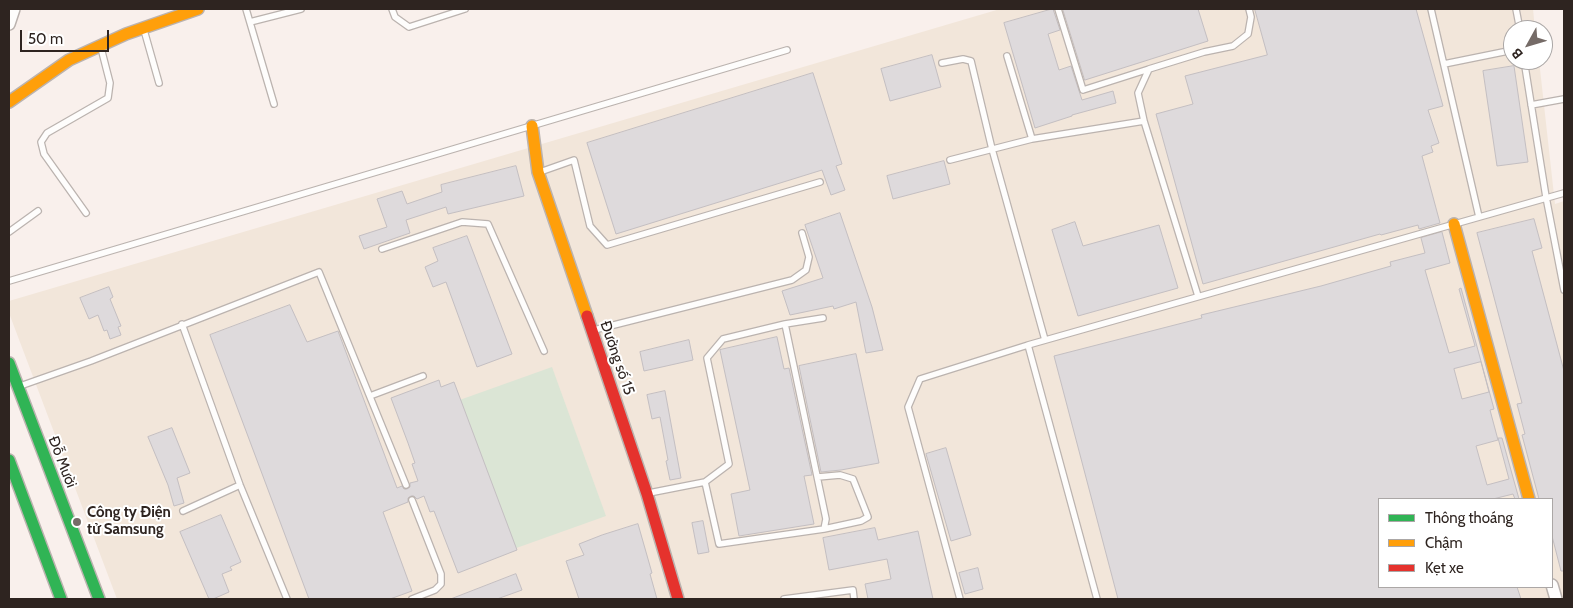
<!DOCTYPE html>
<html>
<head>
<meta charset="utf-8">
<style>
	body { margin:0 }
	#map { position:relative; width:1573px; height:608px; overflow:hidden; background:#f9f0ec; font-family:Cabin,sans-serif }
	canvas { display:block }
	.frame { position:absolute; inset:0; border:10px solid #2e2420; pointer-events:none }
	.legend { position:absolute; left:1378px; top:498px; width:175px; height:90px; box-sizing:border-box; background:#fff; border:1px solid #aba7a6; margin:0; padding:6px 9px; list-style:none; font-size:15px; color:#2e2420 }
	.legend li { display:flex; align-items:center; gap:10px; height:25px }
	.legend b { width:25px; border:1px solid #aba7a6 }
	.north { position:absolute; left:1503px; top:20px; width:50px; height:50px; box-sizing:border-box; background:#fff; border:1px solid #aba7a6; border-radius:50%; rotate:231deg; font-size:14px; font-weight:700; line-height:20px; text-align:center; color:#2e2420 }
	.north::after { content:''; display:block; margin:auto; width:18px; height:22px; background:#756b67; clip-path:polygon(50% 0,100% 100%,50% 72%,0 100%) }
	.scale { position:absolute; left:20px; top:30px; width:89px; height:22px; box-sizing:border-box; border:2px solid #2e2420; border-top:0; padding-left:6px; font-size:15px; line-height:18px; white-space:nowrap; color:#2e2420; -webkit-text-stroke:4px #fff; paint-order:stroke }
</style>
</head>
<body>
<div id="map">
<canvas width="1573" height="608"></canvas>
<div class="frame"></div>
<ul class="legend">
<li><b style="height:6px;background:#30b455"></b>Thông thoáng</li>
<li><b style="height:6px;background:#ff9f0a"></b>Chậm</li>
<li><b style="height:6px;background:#e5322d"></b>Kẹt xe</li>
</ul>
<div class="north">B</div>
<div class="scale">50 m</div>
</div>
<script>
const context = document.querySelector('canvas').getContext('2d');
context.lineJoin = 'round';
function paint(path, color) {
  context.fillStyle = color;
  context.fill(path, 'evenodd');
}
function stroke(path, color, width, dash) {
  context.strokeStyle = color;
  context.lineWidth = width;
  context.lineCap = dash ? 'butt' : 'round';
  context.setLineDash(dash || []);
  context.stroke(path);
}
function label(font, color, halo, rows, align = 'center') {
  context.font = font + ' Cabin,sans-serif';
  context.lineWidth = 4;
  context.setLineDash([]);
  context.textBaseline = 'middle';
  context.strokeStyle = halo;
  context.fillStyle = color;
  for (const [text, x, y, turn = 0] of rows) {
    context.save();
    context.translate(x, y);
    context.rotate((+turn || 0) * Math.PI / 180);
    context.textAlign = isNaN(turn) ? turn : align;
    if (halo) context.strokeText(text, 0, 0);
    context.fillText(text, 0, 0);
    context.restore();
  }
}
paint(new Path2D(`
	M 1000,9 L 1533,9 L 1535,30 L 1513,30 L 1513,60 L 1539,60 L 1555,204 L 1564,201 L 1564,599 L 117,599 L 9,313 L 9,301 ZM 1379,499 L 1552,499 L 1552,587 L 1379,587 Z`), '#f2e6da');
paint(new Path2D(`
	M 552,367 L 606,516 L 508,551 L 454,402 Z`), '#dbe5d5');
const building = new Path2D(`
	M 1053,9 L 1060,30 L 1048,34 L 1059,70 L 1071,66 L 1082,100 L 1113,91 L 1116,103 L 1072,115 L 1072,116 L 1035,128 L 1004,23 Z
	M 1063,9 L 1198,9 L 1208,41 L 1085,80 Z
	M 1255,9 L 1416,9 L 1443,106 L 1428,110 L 1439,143 L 1431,146 L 1433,152 L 1422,156 L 1440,223 L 1419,229 L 1418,225 L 1381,235 L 1380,234 L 1203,284 L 1156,114 L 1193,104 L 1185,76 L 1267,55 Z
	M 932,55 L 941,87 L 890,101 L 881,69 Z
	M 1514,66 L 1528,162 L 1497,166 L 1483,71 Z
	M 813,73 L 842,164 L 836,166 L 845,190 L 831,195 L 822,170 L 616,234 L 587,143 Z
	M 944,161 L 950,184 L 893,199 L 887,176 Z
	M 516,166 L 524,196 L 448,214 L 446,207 L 406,220 L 410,233 L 364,249 L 359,236 L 387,227 L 377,199 L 402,191 L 407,204 L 442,192 L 441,185 Z
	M 840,213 L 872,307 L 883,350 L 866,353 L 856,302 L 834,309 L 833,306 L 790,315 L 782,291 L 823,278 L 805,225 Z
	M 1534,219 L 1542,248 L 1532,251 L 1564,371 L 1564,571 L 1561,571 L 1552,536 L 1552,499 L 1539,499 L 1522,435 L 1525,434 L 1517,404 L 1522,403 L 1477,233 Z
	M 1075,222 L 1083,246 L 1159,225 L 1178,288 L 1078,316 L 1052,230 Z
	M 1442,232 L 1450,263 L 1425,270 L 1449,353 L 1475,346 L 1459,289 L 1461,288 L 1494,409 L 1490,410 L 1498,440 L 1476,446 L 1487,485 L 1509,479 L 1498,438 L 1502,438 L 1519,499 L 1515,499 L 1513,494 L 1493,499 L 1379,499 L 1379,587 L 1517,587 L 1521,599 L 1118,599 L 1054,356 L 1202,318 L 1201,315 L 1321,286 L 1391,266 L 1390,262 L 1425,253 L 1421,238 ZM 1481,362 L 1489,392 L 1462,399 L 1454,369 Z
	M 467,236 L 512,354 L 477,367 L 446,282 L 433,287 L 425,267 L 438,261 L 433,248 Z
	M 109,287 L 113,297 L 110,299 L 121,326 L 118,327 L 121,335 L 110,339 L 107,330 L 104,331 L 98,315 L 89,319 L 80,298 Z
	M 290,305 L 307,342 L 338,331 L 397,488 L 402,486 L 404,489 L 407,489 L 410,487 L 410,483 L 418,481 L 412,464 L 415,463 L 408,443 L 391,398 L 439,380 L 441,387 L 454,382 L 517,550 L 458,573 L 434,511 L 430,512 L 424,496 L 417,499 L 414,496 L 411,496 L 408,498 L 408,502 L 383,512 L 412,591 L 390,599 L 309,599 L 210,335 Z
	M 777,337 L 784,369 L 789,368 L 812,475 L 804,476 L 814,524 L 739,536 L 731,494 L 750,490 L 720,350 Z
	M 689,340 L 693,360 L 644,371 L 640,352 Z
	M 856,354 L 879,463 L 841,470 L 821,472 L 799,366 Z
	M 665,391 L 681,478 L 670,480 L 666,461 L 668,460 L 660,417 L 652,419 L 647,395 Z
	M 172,428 L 190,473 L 177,478 L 184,503 L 174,506 L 168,485 L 148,437 Z
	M 946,448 L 971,535 L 951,541 L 926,454 Z
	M 221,515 L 241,562 L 230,567 L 232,570 L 222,574 L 229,592 L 213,599 L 209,599 L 180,532 Z
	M 703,521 L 709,552 L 698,554 L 692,523 Z
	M 638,524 L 652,573 L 650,574 L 657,599 L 579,599 L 566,561 L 584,555 L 579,544 L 602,535 Z
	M 875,528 L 878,540 L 918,531 L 933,599 L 868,599 L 865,584 L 891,579 L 887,559 L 829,570 L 823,538 Z
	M 978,568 L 983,589 L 965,594 L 959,573 Z
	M 516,574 L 522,590 L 497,599 L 451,599 Z`);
paint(building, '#dedadc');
stroke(building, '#c4bfc2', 1);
const lane = new Path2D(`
	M 246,9 L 274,104
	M 392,9 L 395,17 L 409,27 L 465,9
	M 1058,9 L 1083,90 L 1149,69
	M 1431,9 L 1479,217
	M 1516,9 L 1520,30
	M 250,22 L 301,9
	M 144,30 L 159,83
	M 1007,56 L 1032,139
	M 1524,60 L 1546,197 L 1564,290
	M 942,63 L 963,59 L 971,61 L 992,149 L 1045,340
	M 1444,64 L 1513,50
	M 1531,105 L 1564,99
	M 1144,121 L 1138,93 L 1149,69 L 1204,52 L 1233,46 L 1248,34 L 1251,17 L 1249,9
	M 950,160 L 1032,139 L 1144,121 L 1198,296
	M 540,172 L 574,160 L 590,226 L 607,245 L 820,182
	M 86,213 L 44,154 L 41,142 L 47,133 L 108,98 L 110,83 L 101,48
	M 9,232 L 38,211
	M 382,249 L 462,222 L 488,224 L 544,351
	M 9,281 L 787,50
	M 182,324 L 240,485 L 287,599
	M 594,330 L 792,280 L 806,270 L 809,257 L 802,233
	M 1028,345 L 1097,599
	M 23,385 L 91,361 L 319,272 L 406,485
	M 370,396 L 423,376
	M 818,477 L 840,475 L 853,479 L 868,517 L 861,521 L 824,529
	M 705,482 L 719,544 L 824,529 L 826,519 L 785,324
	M 649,493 L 705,482 L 729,464 L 707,358 L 723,339 L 785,324 L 823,318
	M 412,500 L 441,574 L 441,584 L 435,590 L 412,599
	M 183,511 L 240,485
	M 784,599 L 853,590 L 854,599
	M 960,599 L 908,407 L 920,379 L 1028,345 L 1564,193`);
const street = new Path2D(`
	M 9,24 L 14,9
	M 1552,585 L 1556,599`);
const fast = new Path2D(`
	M 9,363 L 99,599
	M 9,460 L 61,599`);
const slow = new Path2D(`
	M 9,102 L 69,60 L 126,34 L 198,9
	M 532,126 L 538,172 L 587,316
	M 1454,224 L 1529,499`);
const jam = new Path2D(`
	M 587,316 L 647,494 L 678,599`);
stroke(lane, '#bbb3af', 8);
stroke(street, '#bbb3af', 14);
stroke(fast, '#bbb3af', 14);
stroke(slow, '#bbb3af', 14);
stroke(jam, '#bbb3af', 14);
stroke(lane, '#fefdfc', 5.5);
stroke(street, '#fefdfc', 11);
stroke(fast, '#30b455', 11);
stroke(slow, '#ff9f0a', 11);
stroke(jam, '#e5322d', 11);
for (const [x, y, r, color] of [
	[77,522,5,"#756b67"]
]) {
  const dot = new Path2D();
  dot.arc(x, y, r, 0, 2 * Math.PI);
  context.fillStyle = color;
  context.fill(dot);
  stroke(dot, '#fff', 2);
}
label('15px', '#2e2420', '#fff', [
	["Đường số 15",617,358,71],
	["Đỗ Mười",62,462,69]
]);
label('bold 15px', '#2e2420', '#fff', [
	["Công ty Điện",87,513],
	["tử Samsung",87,530]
], 'left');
</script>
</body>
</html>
